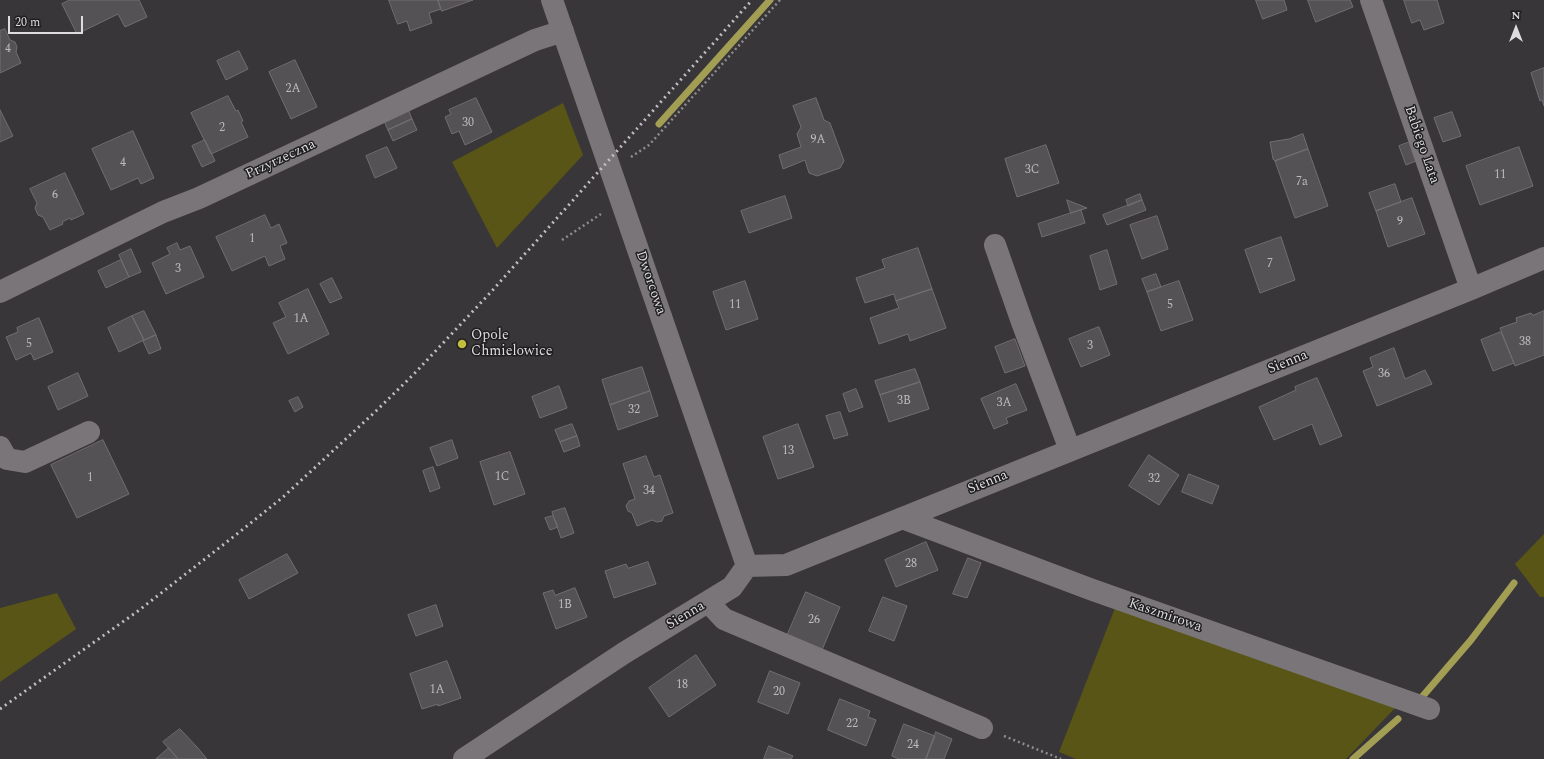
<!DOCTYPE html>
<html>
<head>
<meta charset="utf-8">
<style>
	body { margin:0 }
	#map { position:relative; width:1544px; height:759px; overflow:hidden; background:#393639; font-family:Spectral,serif }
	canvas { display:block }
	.north { position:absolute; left:1496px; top:8px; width:40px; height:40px; -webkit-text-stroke:3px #1f1e20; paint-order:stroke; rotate:0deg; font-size:11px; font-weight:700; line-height:16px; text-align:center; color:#dedcde }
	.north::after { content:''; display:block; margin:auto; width:14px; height:18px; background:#dedcde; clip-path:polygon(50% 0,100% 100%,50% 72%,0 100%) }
	.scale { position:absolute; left:8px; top:16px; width:75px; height:18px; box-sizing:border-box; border:2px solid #dedcde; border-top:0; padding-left:5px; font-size:12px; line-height:14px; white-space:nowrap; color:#dedcde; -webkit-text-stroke:3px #1f1e20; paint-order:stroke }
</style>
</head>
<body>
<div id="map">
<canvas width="1544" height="759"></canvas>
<div class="north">N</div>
<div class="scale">20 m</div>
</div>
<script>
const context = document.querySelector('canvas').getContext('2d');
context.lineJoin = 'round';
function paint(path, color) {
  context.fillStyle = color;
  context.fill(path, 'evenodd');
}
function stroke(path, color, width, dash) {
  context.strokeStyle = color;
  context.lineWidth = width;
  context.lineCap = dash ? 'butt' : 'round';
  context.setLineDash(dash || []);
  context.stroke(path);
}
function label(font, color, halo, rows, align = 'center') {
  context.font = font + ' Spectral,serif';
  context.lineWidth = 3;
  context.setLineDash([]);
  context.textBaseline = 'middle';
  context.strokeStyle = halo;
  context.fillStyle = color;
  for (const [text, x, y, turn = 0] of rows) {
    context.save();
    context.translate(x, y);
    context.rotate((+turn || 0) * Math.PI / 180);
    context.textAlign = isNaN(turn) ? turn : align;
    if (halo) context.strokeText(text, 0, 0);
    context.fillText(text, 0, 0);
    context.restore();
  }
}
paint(new Path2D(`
	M 563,103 L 583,155 L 497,248 L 452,162 Z
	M 1544,534 L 1544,597 L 1540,597 L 1515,564 Z
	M 57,593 L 76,629 L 0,682 L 0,608 Z
	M 1115,608 L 1399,704 L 1346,759 L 1076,759 L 1059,752 Z`), '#585516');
stroke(new Path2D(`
	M 659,124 L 770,0
	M 1422,697 L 1471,640 L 1514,583
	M 1353,759 L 1398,719`), '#a29e53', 7);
const building = new Path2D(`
	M 70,0 L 139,0 L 147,17 L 125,27 L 118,14 L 77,34 L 62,4 Z
	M 389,0 L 438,0 L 441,9 L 429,13 L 432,23 L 410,31 L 407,21 L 398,24 Z
	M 438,0 L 473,0 L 442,11 Z
	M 1256,0 L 1284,0 L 1287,10 L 1263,19 Z
	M 1308,0 L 1350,0 L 1353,7 L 1316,22 Z
	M 1404,0 L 1437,0 L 1444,23 L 1424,30 L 1420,20 L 1412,23 Z
	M 5,29 L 10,40 L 15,42 L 17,47 L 16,52 L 21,63 L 0,73 L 0,31 Z
	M 239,51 L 248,69 L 226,80 L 217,61 Z
	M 295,60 L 317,107 L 291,119 L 269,72 Z
	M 1544,68 L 1544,106 L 1542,100 L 1540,101 L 1531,73 Z
	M 228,96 L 236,111 L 238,110 L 243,121 L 241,122 L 248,137 L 211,154 L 191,113 Z
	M 476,98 L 492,132 L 465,145 L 459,131 L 452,134 L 445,117 L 451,114 L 449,110 Z
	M 816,98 L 824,120 L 830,123 L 844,161 L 840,168 L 817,176 L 809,173 L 805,160 L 783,169 L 779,155 L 801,147 L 797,134 L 801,127 L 793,106 Z
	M 408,109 L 412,119 L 388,130 L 384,121 Z
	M 0,110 L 13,136 L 0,142 Z
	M 1452,112 L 1461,136 L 1443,142 L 1434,118 Z
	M 412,119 L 417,130 L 393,141 L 388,130 Z
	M 133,131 L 154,178 L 141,184 L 138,178 L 111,190 L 92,149 Z
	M 1303,134 L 1308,149 L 1275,161 L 1273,159 L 1270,142 L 1289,139 Z
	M 205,140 L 215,161 L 202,167 L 192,146 Z
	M 1410,142 L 1416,161 L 1406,165 L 1399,146 Z
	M 1046,145 L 1059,183 L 1017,197 L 1005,159 Z
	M 387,147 L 397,168 L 375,178 L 366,156 Z
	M 1519,147 L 1533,186 L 1480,205 L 1466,166 Z
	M 1308,149 L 1328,206 L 1295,218 L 1275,161 Z
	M 65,173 L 84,214 L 71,220 L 70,218 L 62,222 L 63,224 L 50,230 L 43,217 L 38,215 L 35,208 L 37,203 L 30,189 Z
	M 1395,184 L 1401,202 L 1376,211 L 1369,193 Z
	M 1140,194 L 1142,200 L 1128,206 L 1126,200 Z
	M 785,196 L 792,218 L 749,233 L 741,211 Z
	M 1412,198 L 1425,234 L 1388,247 L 1376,211 Z
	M 1067,200 L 1087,208 L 1071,213 Z
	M 1142,200 L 1146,210 L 1107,225 L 1103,215 Z
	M 1081,210 L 1085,223 L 1042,237 L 1038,224 Z
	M 265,215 L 271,228 L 279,224 L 287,243 L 280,246 L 285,259 L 269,266 L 265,256 L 232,271 L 216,237 Z
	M 1157,216 L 1168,249 L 1142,259 L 1130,225 Z
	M 1281,237 L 1295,280 L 1260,293 L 1245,250 Z
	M 177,243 L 180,250 L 190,246 L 204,277 L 166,294 L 152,263 L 170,254 L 167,248 Z
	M 918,248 L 932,289 L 896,301 L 894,294 L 865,303 L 856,278 L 885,268 L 882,260 Z
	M 131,249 L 141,272 L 129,277 L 119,255 Z
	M 1107,250 L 1117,284 L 1100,290 L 1090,256 Z
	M 121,260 L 129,277 L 106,288 L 98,271 Z
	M 1156,274 L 1161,287 L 1147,292 L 1142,279 Z
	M 332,278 L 342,298 L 330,303 L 320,284 Z
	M 745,281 L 758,319 L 726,330 L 713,292 Z
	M 1179,281 L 1193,320 L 1161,331 L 1147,292 Z
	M 308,289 L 329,334 L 288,354 L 273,323 L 286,317 L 279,303 Z
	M 932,289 L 946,328 L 910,341 L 908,334 L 879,344 L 870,318 L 899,308 L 896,301 Z
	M 144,311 L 156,335 L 144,340 L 132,316 Z
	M 1544,311 L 1544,355 L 1515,366 L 1500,328 L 1517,322 L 1516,318 L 1531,313 L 1533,315 Z
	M 132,316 L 144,340 L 119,352 L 108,328 Z
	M 39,318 L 53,352 L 34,360 L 31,353 L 16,360 L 6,337 L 18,332 L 17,328 Z
	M 1099,327 L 1110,355 L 1081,367 L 1069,339 Z
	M 1501,332 L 1514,363 L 1493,371 L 1481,340 Z
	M 156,335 L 161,349 L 149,354 L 143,341 Z
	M 1015,339 L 1025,366 L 1005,373 L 995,347 Z
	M 1394,348 L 1405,379 L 1425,370 L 1432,384 L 1377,406 L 1363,371 L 1373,367 L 1370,358 Z
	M 642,367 L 650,391 L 610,405 L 602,380 Z
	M 915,369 L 920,382 L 880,395 L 875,381 Z
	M 78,373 L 88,396 L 58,410 L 48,387 Z
	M 1317,378 L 1342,436 L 1320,445 L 1312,424 L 1274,440 L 1259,407 L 1296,390 L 1295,387 Z
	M 920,382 L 929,409 L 889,422 L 880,395 Z
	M 1016,384 L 1027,410 L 1006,418 L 1008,423 L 994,429 L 981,399 Z
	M 559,386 L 567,408 L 540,418 L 532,397 Z
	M 856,389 L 863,407 L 849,412 L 843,394 Z
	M 650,391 L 658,416 L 618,430 L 610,405 Z
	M 298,397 L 303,407 L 295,412 L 289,401 Z
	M 840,412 L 848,435 L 834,439 L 826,416 Z
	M 572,424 L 577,436 L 560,442 L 555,430 Z
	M 798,424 L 814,467 L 778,479 L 763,437 Z
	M 577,436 L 580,446 L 564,452 L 560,442 Z
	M 103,440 L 129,494 L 77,518 L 51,465 Z
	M 452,440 L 458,458 L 437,466 L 430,448 Z
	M 510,452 L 525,494 L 494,505 L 480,462 Z
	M 1149,455 L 1179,475 L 1159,505 L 1129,486 Z
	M 646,456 L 654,477 L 660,475 L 673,513 L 664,516 L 662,521 L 657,522 L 652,520 L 637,526 L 632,513 L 628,511 L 626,506 L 629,501 L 635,499 L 623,464 Z
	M 433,467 L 440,488 L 430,492 L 423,471 Z
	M 1189,474 L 1219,486 L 1212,504 L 1182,492 Z
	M 565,508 L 574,533 L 561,538 L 552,512 Z
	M 553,516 L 558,527 L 550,530 L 545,518 Z
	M 926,542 L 938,570 L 896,587 L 885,560 Z
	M 287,554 L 298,573 L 249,599 L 239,580 Z
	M 968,558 L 981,563 L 967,598 L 953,594 Z
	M 648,562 L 656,584 L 614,598 L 605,571 L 626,564 L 628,568 Z
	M 575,588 L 587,617 L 556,629 L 543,593 L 553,590 L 555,595 Z
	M 806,592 L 840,607 L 822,650 L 787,636 Z
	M 883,597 L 907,606 L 894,641 L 869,631 Z
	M 436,605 L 443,626 L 416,636 L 408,615 Z
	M 696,655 L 716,685 L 669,717 L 649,688 Z
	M 447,661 L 461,698 L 438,706 L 438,704 L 422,709 L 410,674 Z
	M 770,671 L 800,683 L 788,714 L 758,702 Z
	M 840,699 L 870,711 L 868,717 L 876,720 L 866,746 L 828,730 Z
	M 904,724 L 935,736 L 926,759 L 899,759 L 892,756 Z
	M 180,729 L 197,747 L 207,759 L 178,759 L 163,742 Z
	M 936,732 L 952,739 L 944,759 L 926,759 Z
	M 769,746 L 793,756 L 791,759 L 764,759 Z
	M 169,748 L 178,759 L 156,759 Z`);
paint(building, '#555255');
stroke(building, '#716e72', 1);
stroke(new Path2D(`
	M 631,157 L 649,145 L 780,0
	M 562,240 L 601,214
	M 1004,736 L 1061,759`), '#8e8c8e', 2.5, [2, 3]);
stroke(new Path2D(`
	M 552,0 L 747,566
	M 1371,0 L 1471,289
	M 995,245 L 1022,322 L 1070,450
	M 0,292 L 163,212 L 199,198 L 535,40 L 563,31
	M 0,447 L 7,459 L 25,462 L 89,432
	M 902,518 L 1090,589 L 1429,709
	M 747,566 L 786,565 L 1471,289 L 1544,258
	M 708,602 L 724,619 L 982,728
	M 464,759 L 624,653 L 732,587 L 747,566`), '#797579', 22);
stroke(new Path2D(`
	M 0,709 L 138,611 L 237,534 L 282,498 L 376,411 L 414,374 L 490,293 L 752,0`), '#c1bfc1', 3, [2, 4]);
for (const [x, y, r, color] of [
	[462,344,5,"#c4bd3e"]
]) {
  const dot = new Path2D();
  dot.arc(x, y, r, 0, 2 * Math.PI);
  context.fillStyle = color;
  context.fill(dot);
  stroke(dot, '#1f1e20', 1.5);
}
label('12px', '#bcbabc', null, [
	["4",8,50],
	["2A",293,90],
	["30",468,124],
	["2",222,129],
	["9A",818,141],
	["4",123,164],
	["3C",1032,171],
	["11",1500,176],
	["7a",1302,183],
	["6",55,196],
	["9",1400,223],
	["1",252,240],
	["7",1270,265],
	["3",178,270],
	["11",735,306],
	["5",1170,306],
	["1A",301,320],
	["38",1525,343],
	["5",29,345],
	["3",1090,347],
	["36",1384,375],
	["3B",904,402],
	["3A",1004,404],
	["32",634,411],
	["13",788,452],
	["1C",502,478],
	["1",90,479],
	["32",1154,480],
	["34",649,492],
	["28",911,565],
	["1B",565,606],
	["26",814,621],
	["18",682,686],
	["1A",437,691],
	["20",779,693],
	["22",852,725],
	["24",913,746]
]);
label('14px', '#dedcde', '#1f1e20', [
	["Babiego Lata",1421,145,71],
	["Przyrzeczna",281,160,-25],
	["Dworcowa",650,283,71],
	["Sienna",1288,363,-22],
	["Sienna",988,483,-22],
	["Sienna",686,616,-31],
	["Kaszmirowa",1165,616,19]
]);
label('14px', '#dedcde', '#1f1e20', [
	["Opole",471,336],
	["Chmielowice",471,352]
], 'left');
</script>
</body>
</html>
